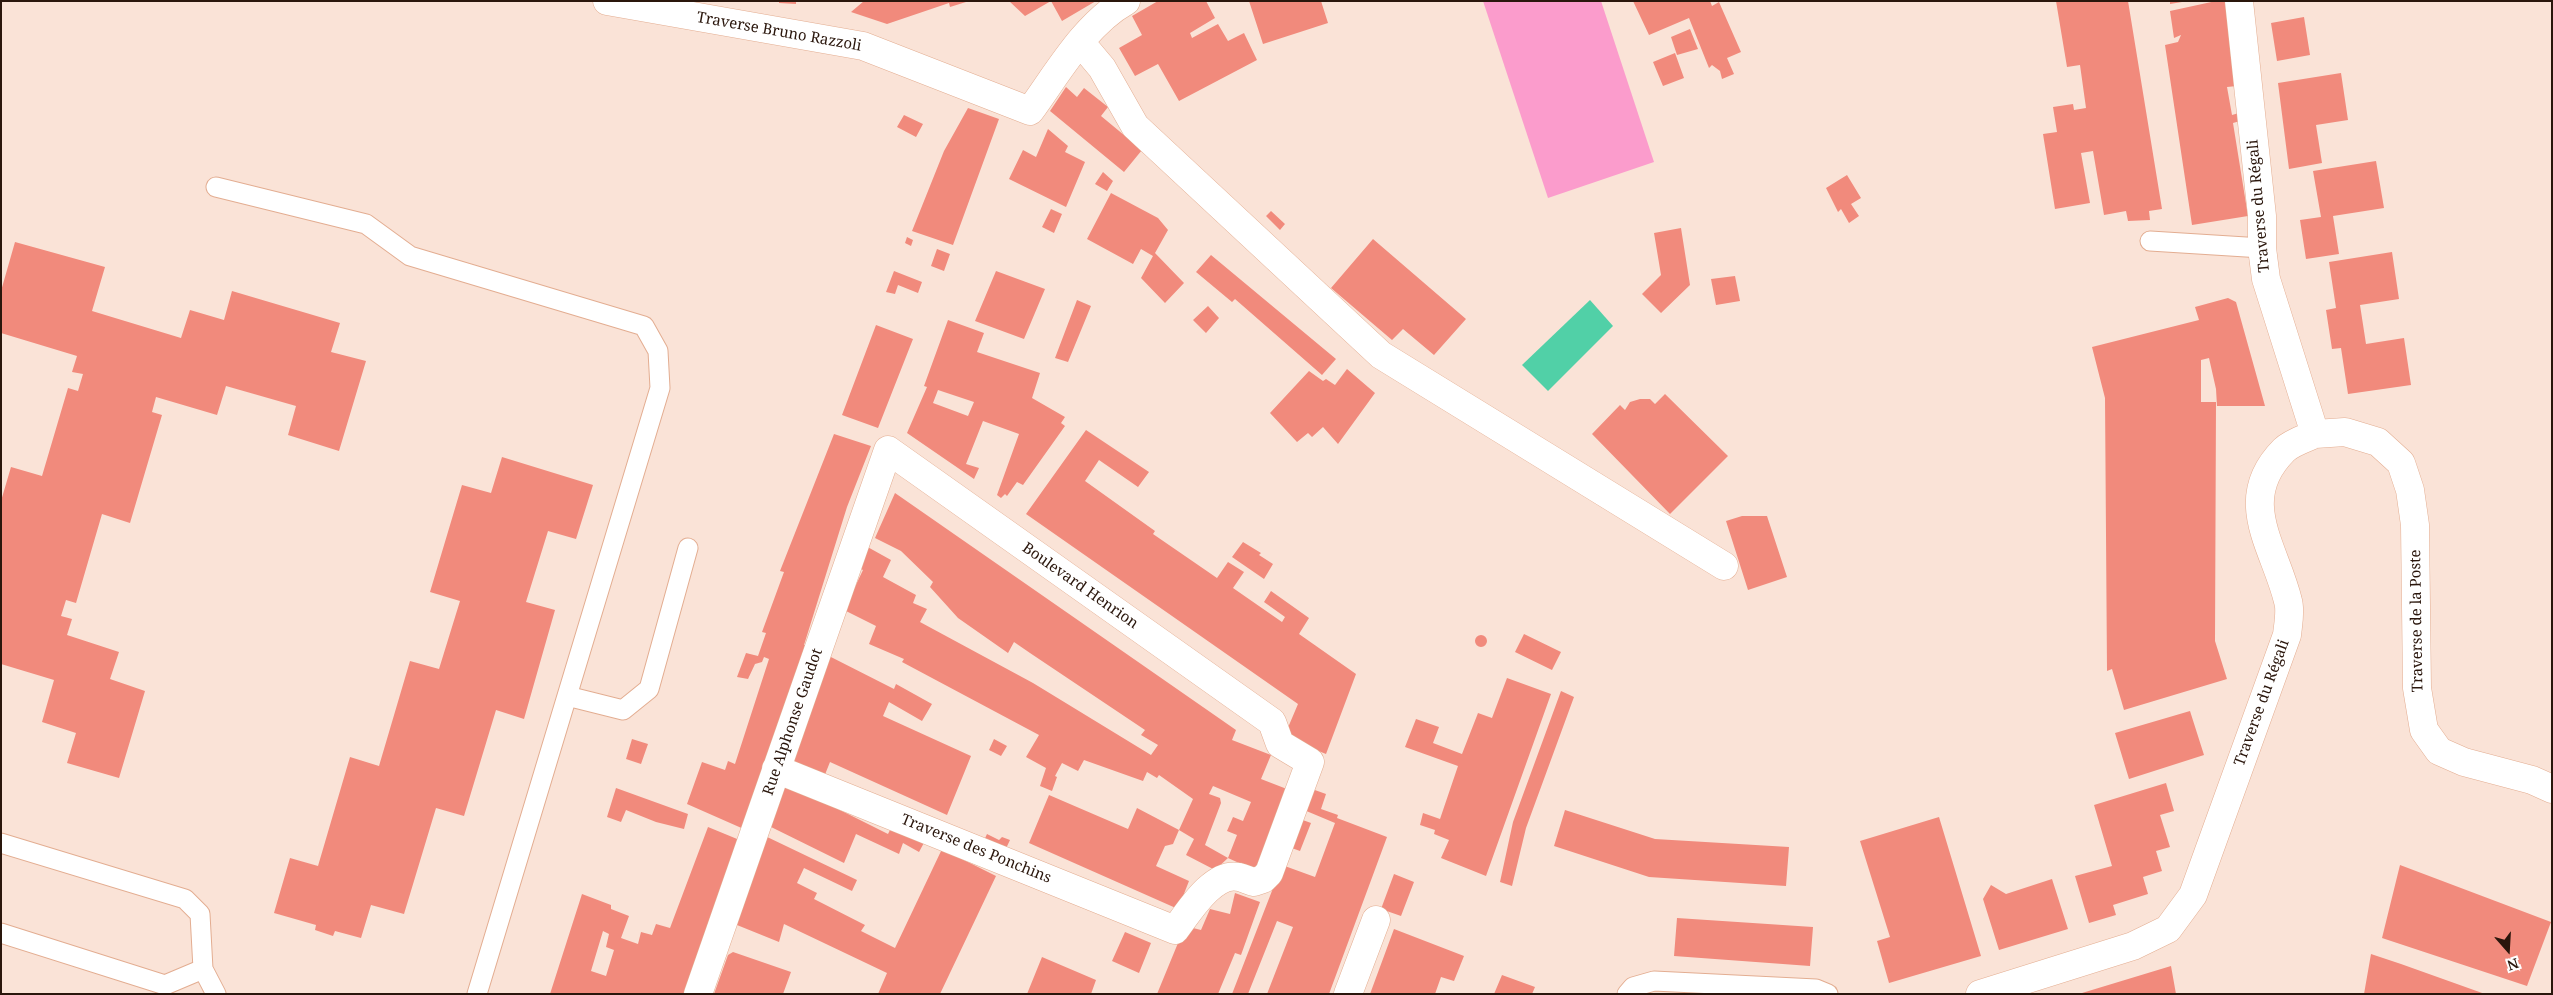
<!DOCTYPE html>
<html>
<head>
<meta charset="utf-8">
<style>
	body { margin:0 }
	#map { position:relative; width:2553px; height:995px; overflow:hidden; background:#fae3d7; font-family:"Noto Serif",serif }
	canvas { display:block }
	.frame { position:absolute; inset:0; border:2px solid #2a160c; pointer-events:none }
	.north { position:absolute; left:2483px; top:925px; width:50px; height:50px; -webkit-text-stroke:4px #fff; paint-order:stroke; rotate:161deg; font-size:14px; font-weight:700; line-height:20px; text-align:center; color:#2a160c }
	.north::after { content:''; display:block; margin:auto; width:18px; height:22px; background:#2a160c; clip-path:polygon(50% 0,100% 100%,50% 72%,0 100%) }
</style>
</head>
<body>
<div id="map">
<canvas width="2553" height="995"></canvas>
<div class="frame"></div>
<div class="north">N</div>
</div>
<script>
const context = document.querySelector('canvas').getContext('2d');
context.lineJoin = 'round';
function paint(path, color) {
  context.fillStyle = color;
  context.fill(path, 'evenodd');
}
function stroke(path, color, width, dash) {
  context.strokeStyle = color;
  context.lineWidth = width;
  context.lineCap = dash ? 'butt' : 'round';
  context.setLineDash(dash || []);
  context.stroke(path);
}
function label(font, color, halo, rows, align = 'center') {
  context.font = font + ' "Noto Serif",serif';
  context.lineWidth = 4.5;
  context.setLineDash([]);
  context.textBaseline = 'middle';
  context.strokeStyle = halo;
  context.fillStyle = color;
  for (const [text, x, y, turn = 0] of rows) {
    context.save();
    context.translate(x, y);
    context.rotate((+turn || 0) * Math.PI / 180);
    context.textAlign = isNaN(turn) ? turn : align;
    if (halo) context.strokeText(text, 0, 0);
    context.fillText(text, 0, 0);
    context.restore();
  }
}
paint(new Path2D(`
	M 1483,1 L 1601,1 L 1654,162 L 1548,198 Z`), '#fb9ccc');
paint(new Path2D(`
	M 1590,300 L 1613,326 L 1548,391 L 1522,365 Z`), '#51d0a7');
paint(new Path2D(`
	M 779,1 L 796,1 L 796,4 L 779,3 Z
	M 864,1 L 966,1 L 966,2 L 950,7 L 949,3 L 887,24 L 851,12 Z
	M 1009,1 L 1051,1 L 1025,16 Z
	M 1051,1 L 1096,1 L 1062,21 Z
	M 1158,1 L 1206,1 L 1215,18 L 1190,33 L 1192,38 L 1218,24 L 1228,41 L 1244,33 L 1257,60 L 1179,101 L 1158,64 L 1135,76 L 1119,48 L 1142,35 L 1132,16 Z
	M 1249,1 L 1321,1 L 1328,23 L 1263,44 Z
	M 1633,1 L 1710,1 L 1712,6 L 1719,2 L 1741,52 L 1727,58 L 1734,74 L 1722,79 L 1720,71 L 1712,65 L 1709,68 L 1689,18 L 1649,35 Z
	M 2056,1 L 2128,1 L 2162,209 L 2149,211 L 2150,220 L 2128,221 L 2126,211 L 2104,215 L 2093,151 L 2081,153 L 2090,203 L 2055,209 L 2043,134 L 2057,132 L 2053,107 L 2073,104 L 2074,110 L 2086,108 L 2080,65 L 2067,67 Z
	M 2170,1 L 2182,1 L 2182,2 L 2170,4 Z
	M 2216,1 L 2228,1 L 2237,86 L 2227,87 L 2232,115 L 2239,113 L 2240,121 L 2233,123 L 2248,216 L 2192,225 L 2165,45 L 2178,42 L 2181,35 L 2174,38 L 2170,11 Z
	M 2304,17 L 2310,55 L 2277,61 L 2271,23 Z
	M 1690,29 L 1698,49 L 1677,55 L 1671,37 Z
	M 1675,53 L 1684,78 L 1663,86 L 1653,62 Z
	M 2341,73 L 2348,120 L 2316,125 L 2322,163 L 2289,169 L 2278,83 Z
	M 1066,87 L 1077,97 L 1084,88 L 1108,107 L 1101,116 L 1142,150 L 1124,172 L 1050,111 Z
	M 968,108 L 999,119 L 953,245 L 912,231 L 944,151 Z
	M 904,115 L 923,124 L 916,137 L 897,127 Z
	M 1048,129 L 1068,146 L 1065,152 L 1085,162 L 1066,207 L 1009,179 L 1023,150 L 1036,157 Z
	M 2376,161 L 2384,208 L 2333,216 L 2339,254 L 2306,259 L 2300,220 L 2321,217 L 2313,171 Z
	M 1103,172 L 1113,181 L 1107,191 L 1095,184 Z
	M 1847,175 L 1861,198 L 1851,204 L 1859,216 L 1849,223 L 1841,209 L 1838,212 L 1826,188 Z
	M 1111,193 L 1158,218 L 1168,230 L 1155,253 L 1184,283 L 1165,303 L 1141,278 L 1153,256 L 1141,249 L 1133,264 L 1087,239 Z
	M 1051,209 L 1062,214 L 1054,233 L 1042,227 Z
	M 1271,211 L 1285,224 L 1280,230 L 1266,216 Z
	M 1681,228 L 1690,285 L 1661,313 L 1642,294 L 1661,275 L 1654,233 Z
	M 907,237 L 913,240 L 911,246 L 905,243 Z
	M 1373,239 L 1466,319 L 1434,355 L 1403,329 L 1392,340 L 1331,288 Z
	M 15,242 L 105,267 L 92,311 L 181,338 L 190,310 L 224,320 L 232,291 L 340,323 L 331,352 L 366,361 L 339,451 L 288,435 L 296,406 L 226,386 L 217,415 L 156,397 L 152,412 L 162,415 L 130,523 L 102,514 L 76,603 L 66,600 L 61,616 L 72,619 L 67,635 L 119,652 L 110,679 L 145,691 L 119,778 L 67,763 L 76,733 L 42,722 L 54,680 L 1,664 L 1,501 L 11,467 L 42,476 L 68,388 L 78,391 L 83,374 L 72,372 L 77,356 L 1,333 L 1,291 Z
	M 937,249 L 950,254 L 944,271 L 931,266 Z
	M 2392,252 L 2399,299 L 2360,305 L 2366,344 L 2404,338 L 2411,385 L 2348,394 L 2341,348 L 2332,349 L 2326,310 L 2336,308 L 2329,262 Z
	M 1211,255 L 1336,359 L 1322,375 L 1235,299 L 1232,302 L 1196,272 Z
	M 894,271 L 922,282 L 918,293 L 898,285 L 895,294 L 886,292 Z
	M 996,271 L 1045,289 L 1024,339 L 975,321 Z
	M 1735,276 L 1740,301 L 1716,305 L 1711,279 Z
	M 2228,298 L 2236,302 L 2265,406 L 2217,406 L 2216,389 L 2209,358 L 2201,360 L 2201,402 L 2216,402 L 2215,641 L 2227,679 L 2124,710 L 2112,669 L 2107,671 L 2105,398 L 2092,347 L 2199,320 L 2195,307 Z
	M 1077,300 L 1091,306 L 1068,362 L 1055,358 Z
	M 1208,306 L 1219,318 L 1206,333 L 1193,320 Z
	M 948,320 L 984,333 L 977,352 L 1040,373 L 1032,398 L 1065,417 L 1061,423 L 1065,426 L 1023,485 L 1017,482 L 1007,496 L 1005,494 L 1001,498 L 997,495 L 1019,434 L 983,421 L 966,464 L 979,468 L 974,479 L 907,433 L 927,387 L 924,386 ZM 938,390 L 974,402 L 968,416 L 933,403 Z
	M 876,325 L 913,339 L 878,428 L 842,415 Z
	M 1347,369 L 1375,393 L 1338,444 L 1323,427 L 1312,437 L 1308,433 L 1297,442 L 1270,413 L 1309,371 L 1323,381 L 1326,379 L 1335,385 Z
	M 1665,394 L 1728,456 L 1670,514 L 1592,434 L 1620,405 L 1625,410 L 1630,402 L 1640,399 L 1650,399 L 1655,404 Z
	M 1086,430 L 1149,472 L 1138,487 L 1099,460 L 1085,481 L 1155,531 L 1153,534 L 1217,578 L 1228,562 L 1244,572 L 1233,588 L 1282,622 L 1285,617 L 1264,602 L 1271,591 L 1302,613 L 1309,618 L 1299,634 L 1356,674 L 1326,754 L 1284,737 L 1298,704 L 1026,514 Z
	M 834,434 L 871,446 L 847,507 L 804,645 L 807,645 L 746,830 L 687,804 L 702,762 L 725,770 L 728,761 L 735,764 L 769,659 L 764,657 L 762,662 L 755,664 L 748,679 L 737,677 L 746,653 L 758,656 L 766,633 L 762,632 L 784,572 L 780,571 Z
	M 502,457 L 593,485 L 576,539 L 548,531 L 526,602 L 555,610 L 524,719 L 496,710 L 464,816 L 436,808 L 404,914 L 371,905 L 361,938 L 335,931 L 333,936 L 315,930 L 316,925 L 274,913 L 290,858 L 318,866 L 350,757 L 379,766 L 410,661 L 439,669 L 460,601 L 430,592 L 462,485 L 491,493 Z
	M 895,493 L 1236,730 L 1232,740 L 1271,755 L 1261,779 L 1292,791 L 1259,872 L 1228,858 L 1237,835 L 1227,831 L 1233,817 L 1243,821 L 1251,802 L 1213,786 L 1209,794 L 1220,798 L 1221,803 L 1205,845 L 1228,858 L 1215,870 L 1186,855 L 1194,839 L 1179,830 L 1193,799 L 1159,775 L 1157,778 L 1147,772 L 1143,781 L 1084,760 L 1078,771 L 1062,763 L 1055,776 L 1057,777 L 1052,791 L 1040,786 L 1046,768 L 1026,757 L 1039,735 L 902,662 L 904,659 L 869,644 L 876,626 L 844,610 L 863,570 L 855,566 L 864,545 L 891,560 L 883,577 L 916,595 L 913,603 L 927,609 L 920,622 L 1033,683 L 1151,755 L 1158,745 L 1141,735 L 1145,730 L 1030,653 L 1014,642 L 1008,653 L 958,618 L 930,587 L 933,582 L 901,551 L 875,538 Z
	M 1742,516 L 1767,516 L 1787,577 L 1748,590 L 1726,521 Z
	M 1243,542 L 1261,553 L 1259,555 L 1273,564 L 1264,579 L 1232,557 Z
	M 1524,634 L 1561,652 L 1552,670 L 1515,652 Z
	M1475 641a6 6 0 1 1 12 0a6 6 0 1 1-12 0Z
	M 825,654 L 894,689 L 896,684 L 932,704 L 922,721 L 889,702 L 883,716 L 971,756 L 947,815 L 830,762 L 824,777 L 795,763 L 790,750 Z
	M 1507,678 L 1551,694 L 1486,876 L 1441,858 L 1449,840 L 1434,834 L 1435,830 L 1420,825 L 1423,813 L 1440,819 L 1458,766 L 1405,747 L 1416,719 L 1439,727 L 1433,743 L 1462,754 L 1478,713 L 1492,718 Z
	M 1561,691 L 1574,697 L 1526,828 L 1512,886 L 1500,882 L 1513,822 Z
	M 2190,711 L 2204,755 L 2129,779 L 2115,733 Z
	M 632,739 L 648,744 L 641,764 L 626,759 Z
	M 994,739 L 1007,746 L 1001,756 L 989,750 Z
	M 2166,783 L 2174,811 L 2160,815 L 2170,847 L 2156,851 L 2162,871 L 2143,877 L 2148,894 L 2113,905 L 2116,915 L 2089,923 L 2075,876 L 2112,866 L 2094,805 Z
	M 784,786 L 824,802 L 888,834 L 892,826 L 925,841 L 919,852 L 903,843 L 899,854 L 856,834 L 844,863 L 767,825 Z
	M 616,788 L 688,814 L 684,829 L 656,822 L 626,810 L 621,822 L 607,817 Z
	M 1312,789 L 1326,794 L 1321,809 L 1338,815 L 1337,818 L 1387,837 L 1329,994 L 1267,994 L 1293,927 L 1277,921 L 1248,994 L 1232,994 L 1282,865 L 1315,877 L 1335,823 L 1304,810 Z
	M 1049,795 L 1128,829 L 1137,808 L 1179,830 L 1173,844 L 1165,846 L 1156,866 L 1189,881 L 1178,909 L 1029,843 Z
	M 1565,810 L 1655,839 L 1789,847 L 1786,886 L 1649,877 L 1554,846 Z
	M 1939,817 L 1981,956 L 1889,983 L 1877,941 L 1890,937 L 1860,841 Z
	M 1300,819 L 1311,823 L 1300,851 L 1289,847 Z
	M 708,827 L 742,841 L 690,994 L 550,994 L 582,894 L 611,905 L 611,909 L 629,916 L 621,938 L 638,944 L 641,932 L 652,935 L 656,924 L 670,928 ZM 603,931 L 609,934 L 606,947 L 614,950 L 606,976 L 591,971 Z
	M 987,834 L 999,840 L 1002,837 L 1010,840 L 1001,859 L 980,849 Z
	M 763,835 L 857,880 L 852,891 L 804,868 L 797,883 L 817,893 L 814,899 L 865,925 L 861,931 L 895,948 L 942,849 L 996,876 L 940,994 L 878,994 L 887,973 L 784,924 L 779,942 L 732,923 Z
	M 2400,865 L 2551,922 L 2527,986 L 2382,938 Z
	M 1394,874 L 1414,882 L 1401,916 L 1381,909 Z
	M 2052,879 L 2068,929 L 1999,950 L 1983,899 L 1991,885 L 2006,894 Z
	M 1235,893 L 1260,902 L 1241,955 L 1235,953 L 1218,994 L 1157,994 L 1185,926 L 1201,930 L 1210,909 L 1230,914 Z
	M 1677,918 L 1813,927 L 1810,966 L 1674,956 Z
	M 1394,929 L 1464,956 L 1454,981 L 1441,977 L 1435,994 L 1370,994 Z
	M 1125,932 L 1151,943 L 1139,973 L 1112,961 Z
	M 733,952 L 791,972 L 783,994 L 714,994 L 728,955 Z
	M 2371,954 L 2401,964 L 2485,994 L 2364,994 Z
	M 1042,957 L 1096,980 L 1091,994 L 1027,994 Z
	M 2171,966 L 2176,994 L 2082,994 L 2082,993 Z
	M 1502,975 L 1535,987 L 1532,994 L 1494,994 Z`), '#f18a7c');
const service = new Path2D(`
	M 216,187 L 366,224 L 410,256 L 644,326 L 658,351 L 660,388 L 477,994
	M 2150,241 L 2262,248
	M 567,696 L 623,710 L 649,689 L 688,548
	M 1,843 L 185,899 L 200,914 L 203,969 L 216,994
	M 1,933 L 165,985 L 203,969
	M 1627,994 L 1633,987 L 1654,981 L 1816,989 L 1828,994`);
const minor = new Path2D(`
	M 607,1 L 863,46 L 1030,111 C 1057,74 1085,24 1126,1
	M 1081,43 L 1102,68 L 1135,126 L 1381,355 L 1724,566
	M 2315,434 L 2345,432 L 2378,442 L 2401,463 L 2410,490 L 2415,525 L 2417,688 L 2424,730 L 2439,751 L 2464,762 L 2532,780 L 2552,789
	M 698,994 L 888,450 L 1272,722 L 1280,744 L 1310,762 L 1269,873 L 1263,879 L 1254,882 C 1249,881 1244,878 1239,877 C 1213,871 1188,913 1175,930 L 776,769
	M 1348,994 L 1376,920
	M 1980,994 L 2133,946 L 2168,929 L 2193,895 L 2287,635 C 2288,625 2291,611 2288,601 C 2275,547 2234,500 2284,450 C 2291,443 2306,438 2315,434 L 2266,279 L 2262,248 L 2262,216 L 2239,1`);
stroke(service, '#e3ad91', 21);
stroke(minor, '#e3ad91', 29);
stroke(service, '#fff', 19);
stroke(minor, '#fff', 28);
label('15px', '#2a160c', '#fff', [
	["Traverse Bruno Razzoli",779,32,10],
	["Traverse du Régali",2259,206,-95],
	["Boulevard Henrion",1080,586,35],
	["Traverse de la Poste",2417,621,-91],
	["Traverse du Régali",2262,703,-70],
	["Rue Alphonse Gaudot",793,722,-71],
	["Traverse des Ponchins",976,849,22]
]);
</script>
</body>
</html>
